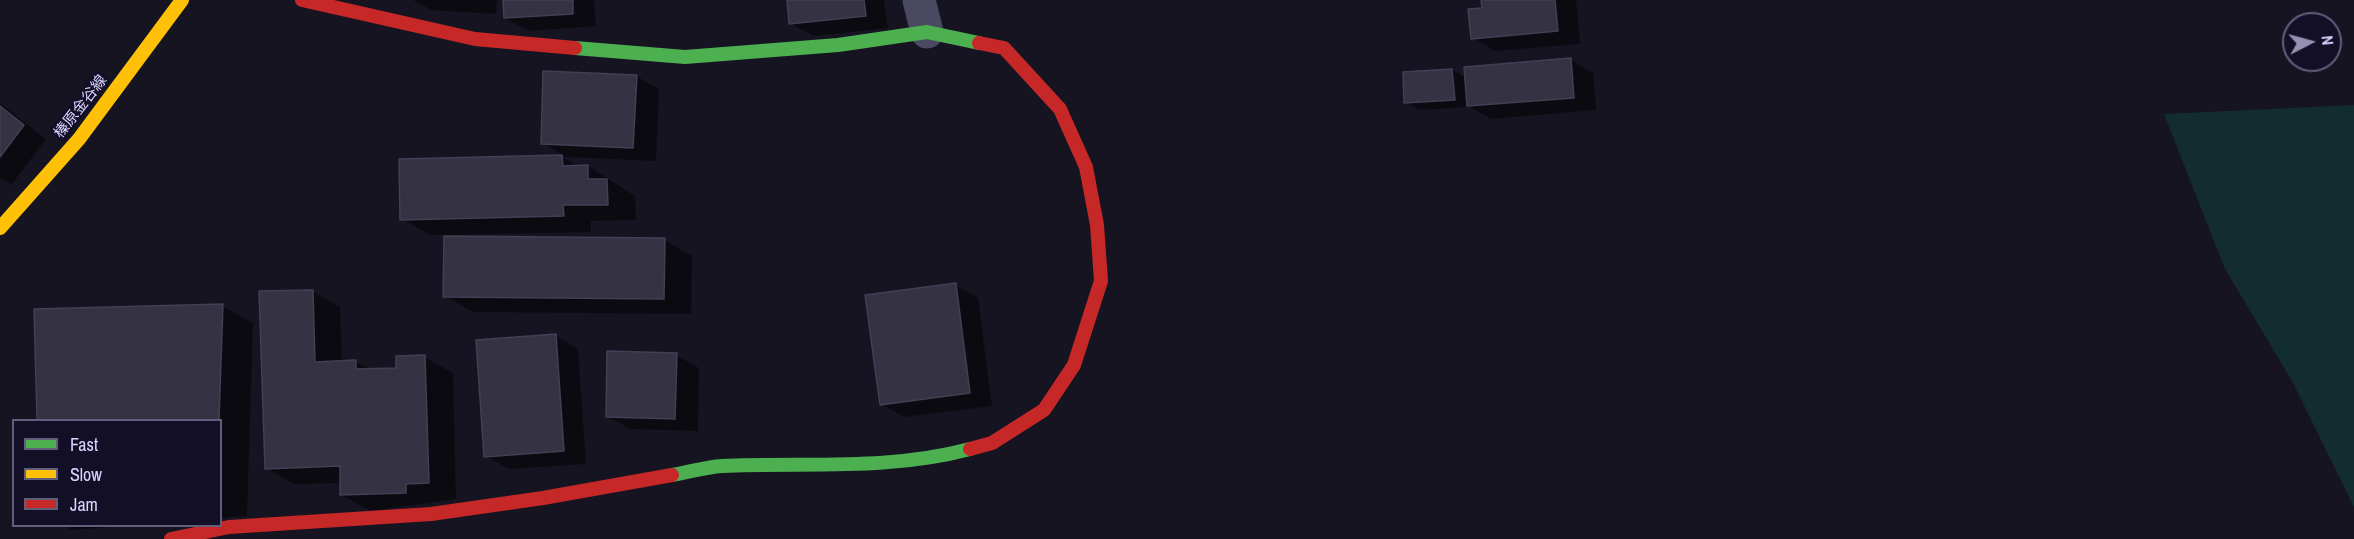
<!DOCTYPE html>
<html>
<head>
<meta charset="utf-8">
<style>
	body { margin:0 }
	#map { position:relative; width:2354px; height:539px; overflow:hidden; background:#161421; font-family:"Archivo Narrow",sans-serif }
	canvas { display:block }
	.legend { position:absolute; left:12px; top:419px; width:210px; height:108px; box-sizing:border-box; background:#130f26; border:2px solid #625e7d; margin:0; padding:8px 10px; list-style:none; font-size:18px; color:#d9d4ff }
	.legend li { display:flex; align-items:center; gap:12px; height:30px }
	.legend b { width:30px; border:2px solid #625e7d }
	.north { position:absolute; left:2282px; top:12px; width:60px; height:60px; box-sizing:border-box; background:#130f26; border:2px solid #625e7d; border-radius:50%; rotate:84deg; font-size:16px; font-weight:700; line-height:24px; text-align:center; color:#d9d4ff }
	.north::after { content:''; display:block; margin:auto; width:21px; height:27px; background:#9591b1; clip-path:polygon(50% 0,100% 100%,50% 72%,0 100%) }
</style>
</head>
<body>
<div id="map">
<canvas width="2354" height="539"></canvas>
<ul class="legend">
<li><b style="height:8px;background:#4caf50"></b>Fast</li>
<li><b style="height:8px;background:#ffc107"></b>Slow</li>
<li><b style="height:8px;background:#c62828"></b>Jam</li>
</ul>
<div class="north">N</div>
</div>
<script>
const context = document.querySelector('canvas').getContext('2d');
context.lineJoin = 'round';
function paint(path, color) {
  context.fillStyle = color;
  context.fill(path, 'evenodd');
}
function stroke(path, color, width, dash) {
  context.strokeStyle = color;
  context.lineWidth = width;
  context.lineCap = dash ? 'butt' : 'round';
  context.setLineDash(dash || []);
  context.stroke(path);
}
function label(font, color, halo, rows, align = 'center') {
  context.font = font + ' "Archivo Narrow","Noto Sans JP",sans-serif';
  context.lineWidth = 6;
  context.setLineDash([]);
  context.textBaseline = 'middle';
  context.strokeStyle = halo;
  context.fillStyle = color;
  for (const [text, x, y, turn = 0] of rows) {
    context.save();
    context.translate(x, y);
    context.rotate((+turn || 0) * Math.PI / 180);
    context.textAlign = isNaN(turn) ? turn : align;
    if (halo) context.strokeText(text, 0, 0);
    context.fillText(text, 0, 0);
    context.restore();
  }
}
paint(new Path2D(`
	M 2354,105 L 2354,507 L 2292,381 L 2225,269 L 2164,114 Z`), '#132c2d');
paint(new Path2D(`
	M 413,0 L 497,0 L 496,14 L 431,10 Z
	M 504,0 L 594,0 L 596,26 L 528,31 L 505,18 Z
	M 788,0 L 884,0 L 888,28 L 813,36 L 790,23 Z
	M 1483,0 L 1576,0 L 1580,44 L 1495,51 L 1473,38 L 1484,10 Z
	M 1571,60 L 1593,73 L 1596,110 L 1491,119 L 1467,105 L 1467,107 L 1419,110 L 1406,102 L 1404,73 L 1452,70 L 1466,78 Z
	M 636,76 L 659,89 L 656,161 L 565,157 L 543,143 Z
	M 0,103 L 46,139 L 12,184 L 0,178 Z
	M 562,157 L 579,167 L 588,166 L 635,196 L 636,220 L 591,221 L 591,232 L 447,235 L 447,238 L 664,240 L 692,256 L 691,314 L 473,312 L 445,296 L 445,235 L 430,235 L 402,219 Z
	M 955,285 L 978,298 L 992,406 L 904,417 L 881,404 Z
	M 312,291 L 340,307 L 342,363 L 356,362 L 370,370 L 398,369 L 425,357 L 453,373 L 456,499 L 370,511 L 342,495 L 342,483 L 294,484 L 266,468 Z
	M 223,306 L 253,323 L 247,516 L 220,518 L 220,420 L 38,420 L 35,310 Z
	M 556,336 L 578,349 L 586,464 L 508,469 L 486,456 Z
	M 676,355 L 699,368 L 698,431 L 630,429 L 607,416 Z
	M 64,526 L 128,526 L 71,530 Z`), '#0007');
const building = new Path2D(`
	M 503,0 L 573,0 L 573,14 L 504,18 Z
	M 787,0 L 864,0 L 866,16 L 789,24 Z
	M 1481,0 L 1555,0 L 1558,31 L 1471,39 L 1468,9 L 1482,8 Z
	M 1571,58 L 1574,98 L 1467,106 L 1464,67 Z
	M 1452,69 L 1455,100 L 1404,103 L 1403,72 Z
	M 543,71 L 637,75 L 633,148 L 541,144 Z
	M 0,106 L 24,125 L 0,157 Z
	M 562,155 L 563,166 L 588,165 L 588,179 L 607,179 L 608,205 L 563,205 L 564,216 L 400,220 L 399,159 Z
	M 444,236 L 665,238 L 664,299 L 443,297 Z
	M 956,283 L 970,393 L 880,405 L 865,295 Z
	M 313,290 L 315,362 L 356,360 L 356,369 L 396,368 L 396,356 L 425,355 L 429,483 L 406,484 L 406,493 L 340,495 L 340,466 L 265,469 L 259,291 Z
	M 223,304 L 219,420 L 37,420 L 34,309 Z
	M 556,334 L 564,451 L 484,457 L 476,340 Z
	M 607,351 L 677,353 L 675,419 L 606,417 Z`);
paint(building, '#343243');
stroke(building, '#433f54', 1.5);
stroke(new Path2D(`
	M 919,0 L 927,32`), '#4a4962', 33);
stroke(new Path2D(`
	M 575,48 L 685,57 L 838,45 L 927,32 L 979,43
	M 672,475 C 689,472 706,467 722,466 C 806,462 887,471 970,449`), '#4caf50', 14);
stroke(new Path2D(`
	M 0,228 L 79,139 L 182,0`), '#ffc107', 14);
stroke(new Path2D(`
	M 302,0 L 475,39 L 575,48
	M 970,449 L 992,443 L 1044,410 L 1074,365 L 1101,281 L 1097,225 L 1086,167 L 1060,109 L 1004,48 L 979,43
	M 171,539 L 229,527 L 431,514 L 543,498 L 672,475`), '#c62828', 14);
label('15px', '#d9d4ff', '#130f26', [
	["榛原金谷線",81,107,-52]
]);
</script>
</body>
</html>
